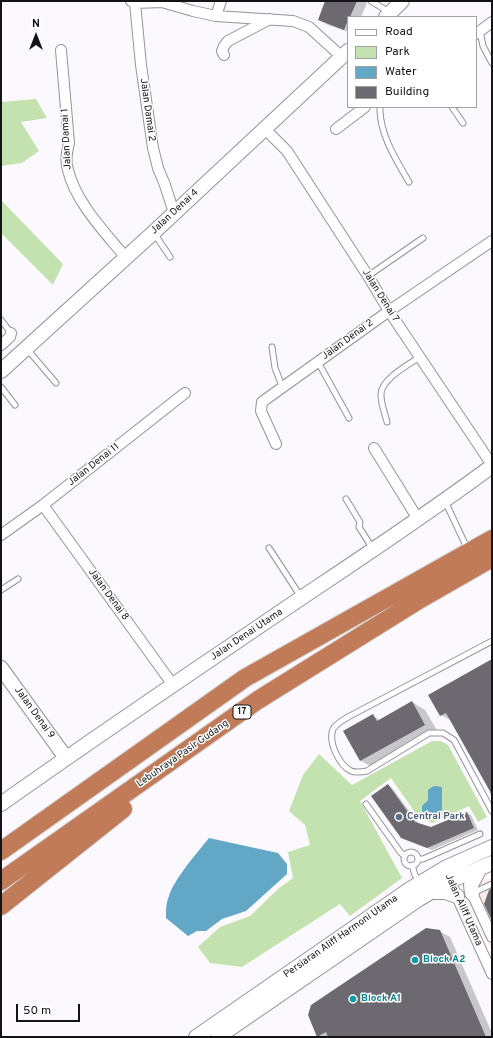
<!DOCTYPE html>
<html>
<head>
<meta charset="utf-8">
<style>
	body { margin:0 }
	#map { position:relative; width:493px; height:1038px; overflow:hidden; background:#fbf9fe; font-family:Overpass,sans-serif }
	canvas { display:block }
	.frame { position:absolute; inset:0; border:2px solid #141416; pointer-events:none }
	.legend { position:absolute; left:347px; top:16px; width:130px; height:92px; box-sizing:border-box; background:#fff; border:1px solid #a1a1a2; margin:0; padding:5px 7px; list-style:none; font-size:12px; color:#141416 }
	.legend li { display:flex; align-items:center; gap:8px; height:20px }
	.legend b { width:20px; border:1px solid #a1a1a2 }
	.north { position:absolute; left:16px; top:16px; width:40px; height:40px; -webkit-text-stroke:3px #fff; paint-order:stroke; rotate:0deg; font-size:11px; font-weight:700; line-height:16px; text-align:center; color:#141416 }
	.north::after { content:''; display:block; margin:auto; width:14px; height:18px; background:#141416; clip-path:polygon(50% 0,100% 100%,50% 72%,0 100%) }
	.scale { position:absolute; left:16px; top:1004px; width:64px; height:18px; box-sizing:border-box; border:2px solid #141416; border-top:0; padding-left:5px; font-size:12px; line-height:14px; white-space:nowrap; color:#141416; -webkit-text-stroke:3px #fff; paint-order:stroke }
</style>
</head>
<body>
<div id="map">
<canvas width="493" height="1038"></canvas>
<div class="frame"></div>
<ul class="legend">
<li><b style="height:5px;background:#fff"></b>Road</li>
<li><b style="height:11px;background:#c4e2b0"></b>Park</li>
<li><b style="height:11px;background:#62a7c5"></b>Water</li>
<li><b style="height:11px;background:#6c6a70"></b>Building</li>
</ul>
<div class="north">N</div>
<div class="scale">50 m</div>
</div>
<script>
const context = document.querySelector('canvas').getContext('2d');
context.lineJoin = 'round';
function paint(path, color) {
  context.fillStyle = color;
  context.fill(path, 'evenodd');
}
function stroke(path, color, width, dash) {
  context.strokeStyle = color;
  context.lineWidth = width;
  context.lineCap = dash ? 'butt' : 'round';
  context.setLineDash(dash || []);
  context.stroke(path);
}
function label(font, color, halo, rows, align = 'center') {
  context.font = font + ' Overpass,sans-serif';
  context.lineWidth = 3;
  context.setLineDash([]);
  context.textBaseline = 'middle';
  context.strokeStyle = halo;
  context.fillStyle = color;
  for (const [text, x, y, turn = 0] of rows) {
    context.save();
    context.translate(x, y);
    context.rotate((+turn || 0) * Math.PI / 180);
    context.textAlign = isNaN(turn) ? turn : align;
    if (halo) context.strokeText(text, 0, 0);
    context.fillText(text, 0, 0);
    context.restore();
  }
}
paint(new Path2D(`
	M 492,877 L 492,950 L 464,894 L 472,886 Z`), '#fcecea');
paint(new Path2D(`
	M 36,99 L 47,118 L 21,122 L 39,151 L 22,163 L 1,166 L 1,102 Z
	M 1,200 L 63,264 L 53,285 L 1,233 Z
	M 432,741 L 441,741 L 448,745 L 487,817 L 478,822 L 469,806 L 433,823 L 419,818 L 391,778 L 360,801 L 402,878 L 350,916 L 340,904 L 242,967 L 210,963 L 198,947 L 220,927 L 250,916 L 278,889 L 293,878 L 288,852 L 310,845 L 305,825 L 289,811 L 303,775 L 319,754 L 352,785 Z`), '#c4e2b0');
paint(new Path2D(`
	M 435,786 L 442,787 L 442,810 L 437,816 L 430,816 L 422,811 L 422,806 L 428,800 L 428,790 L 432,787 Z
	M 209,838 L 278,853 L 287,864 L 287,874 L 246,911 L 222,919 L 206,931 L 197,931 L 188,936 L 166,918 C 166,910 166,903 169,896 C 174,879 197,853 209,838 Z`), '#62a7c5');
paint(new Path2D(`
	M 326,1 L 364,1 L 367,3 L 361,17 L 348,17 L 348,32 L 328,25 L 319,20 Z
	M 492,661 L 492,797 L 489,792 L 491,791 L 452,721 L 441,715 Z
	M 412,702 L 425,710 L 438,732 L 374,768 L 361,761 L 344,732 L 373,716 L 380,720 Z
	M 388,785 L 392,788 L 419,824 L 431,828 L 467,813 L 471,815 L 478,830 L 432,850 L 407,840 Z
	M 439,931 L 450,937 L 492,1033 L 492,1037 L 318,1037 L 309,1015 Z`), '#0003');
paint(new Path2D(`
	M 325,1 L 357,1 L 350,17 L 348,17 L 348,20 L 344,30 L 318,20 Z
	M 492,659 L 492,795 L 446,713 L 440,716 L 428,695 Z
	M 412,701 L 425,725 L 360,761 L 343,731 L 373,714 L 377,721 Z
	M 388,784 L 415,822 L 431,827 L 467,812 L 474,828 L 427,848 L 401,838 L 371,796 Z
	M 492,888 L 492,921 L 484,904 L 489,890 Z
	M 426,928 L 440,930 L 486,1037 L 328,1037 L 326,1032 L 317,1037 L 308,1015 L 311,1005 Z`), '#6c6a70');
const lane = new Path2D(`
	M 371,1 L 389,12
	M 480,31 L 483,46 L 492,63
	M 380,107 C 379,133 396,160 409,182
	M 452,107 L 463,123
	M 154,233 L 170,257
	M 368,276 L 423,238
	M 1,320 L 11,333
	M 272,347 L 275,368 L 282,386
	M 27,349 L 56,383
	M 318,362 L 349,418
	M 1,387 L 15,405
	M 387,422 C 385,414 381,404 381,395 C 380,380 409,364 420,357
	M 346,499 L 360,522 L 359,527 L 373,549
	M 445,501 L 467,548
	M 269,548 L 301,597
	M 1,590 L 18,579
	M 492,641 L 348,717 C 343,720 336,724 333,729 C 328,742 339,765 351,771 C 356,773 362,772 367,771 L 429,733 L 443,733 L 454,740 L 492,811
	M 366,804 L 401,853 L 405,856
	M404 859a7 7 0 1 1 14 0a7 7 0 1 1-14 0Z
	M 418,859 L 423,859 L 480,834
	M 412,865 L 415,875 L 420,882
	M 473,893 L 492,884`);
const street = new Path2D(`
	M 131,1 L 135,3 L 162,2 L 193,11 L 216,16 L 293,21 L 309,27 L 342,57
	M 135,3 L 141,65 L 153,148 L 158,168 L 165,185 L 174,213
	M 216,16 L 221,1
	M 476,34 L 492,22
	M 61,50 L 69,143 C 67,152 65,161 68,170 C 76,203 105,232 126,258
	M 224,55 L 222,51 L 224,46 L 228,41 L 270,19
	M 265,129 L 287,151 L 368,276 L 389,311 L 492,465
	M 336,129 L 365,107
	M 1,345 L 10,337 L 11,333
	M 276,444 L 261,411 L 262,402 L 389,311 L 492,241
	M 374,448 L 418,519
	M 43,505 L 173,685
	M 1,535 L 43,505 L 185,393
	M 454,890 L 492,974
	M 472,893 L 492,937`);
const secondary = new Path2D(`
	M 386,17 L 402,1
	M 1,371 L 153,233 L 348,51
	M 1,668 L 66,758
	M 1,804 C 91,740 182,679 273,617 C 347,567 421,519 492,466
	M 432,892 L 445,892 L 457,896
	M 472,893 L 471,885 L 480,868
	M 196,1037 L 410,889 L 445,868 L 492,847
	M 218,1037 L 419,899 L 450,881 L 492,863`);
const highway = new Path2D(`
	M 1,851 L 245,678 L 492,539
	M 1,881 L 258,700 L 417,601 L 492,558
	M 1,906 L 123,809`);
stroke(lane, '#959399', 7);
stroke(street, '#959399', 12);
stroke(secondary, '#959399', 16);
stroke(highway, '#d5d5d5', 20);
stroke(lane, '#fff', 5);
stroke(street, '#fff', 10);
stroke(secondary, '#fff', 14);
stroke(highway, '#c27b58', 18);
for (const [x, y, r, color] of [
	[399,817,4,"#5c6f8a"],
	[415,960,4,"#0f9aa8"],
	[353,999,4,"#0f9aa8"]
]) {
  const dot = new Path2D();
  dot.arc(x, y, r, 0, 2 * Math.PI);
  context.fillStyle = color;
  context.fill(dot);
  stroke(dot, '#fff', 1.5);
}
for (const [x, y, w] of [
	[242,712,18]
]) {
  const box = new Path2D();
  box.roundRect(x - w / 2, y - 7, w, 14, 3);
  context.fillStyle = '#fff';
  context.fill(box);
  stroke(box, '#141416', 1);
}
label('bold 9px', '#141416', null, [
	["17",242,712]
]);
label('10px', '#141416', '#fff', [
	["Jalan Damai 2",147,110,82],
	["Jalan Damai 1",67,139,-93],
	["Jalan Denai 4",175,212,-43],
	["Jalan Denai 7",380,296,58],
	["Jalan Denai 2",348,340,-36],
	["Jalan Denai 11",94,465,-38],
	["Jalan Denai 8",108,595,54],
	["Jalan Denai Utama",247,635,-34],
	["Jalan Denai 9",34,713,54],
	["Lebuhraya Pasir Gudang",183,754,-35],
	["Jalan Aliff Utama",463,910,66],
	["Persiaran Aliff Harmoni Utama",341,937,-35]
]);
label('bold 10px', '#4e5e75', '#fff', [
	["Central Park",407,817]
], 'left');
label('bold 10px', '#0d838f', '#fff', [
	["Block A2",423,960],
	["Block A1",361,999]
], 'left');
</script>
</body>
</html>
